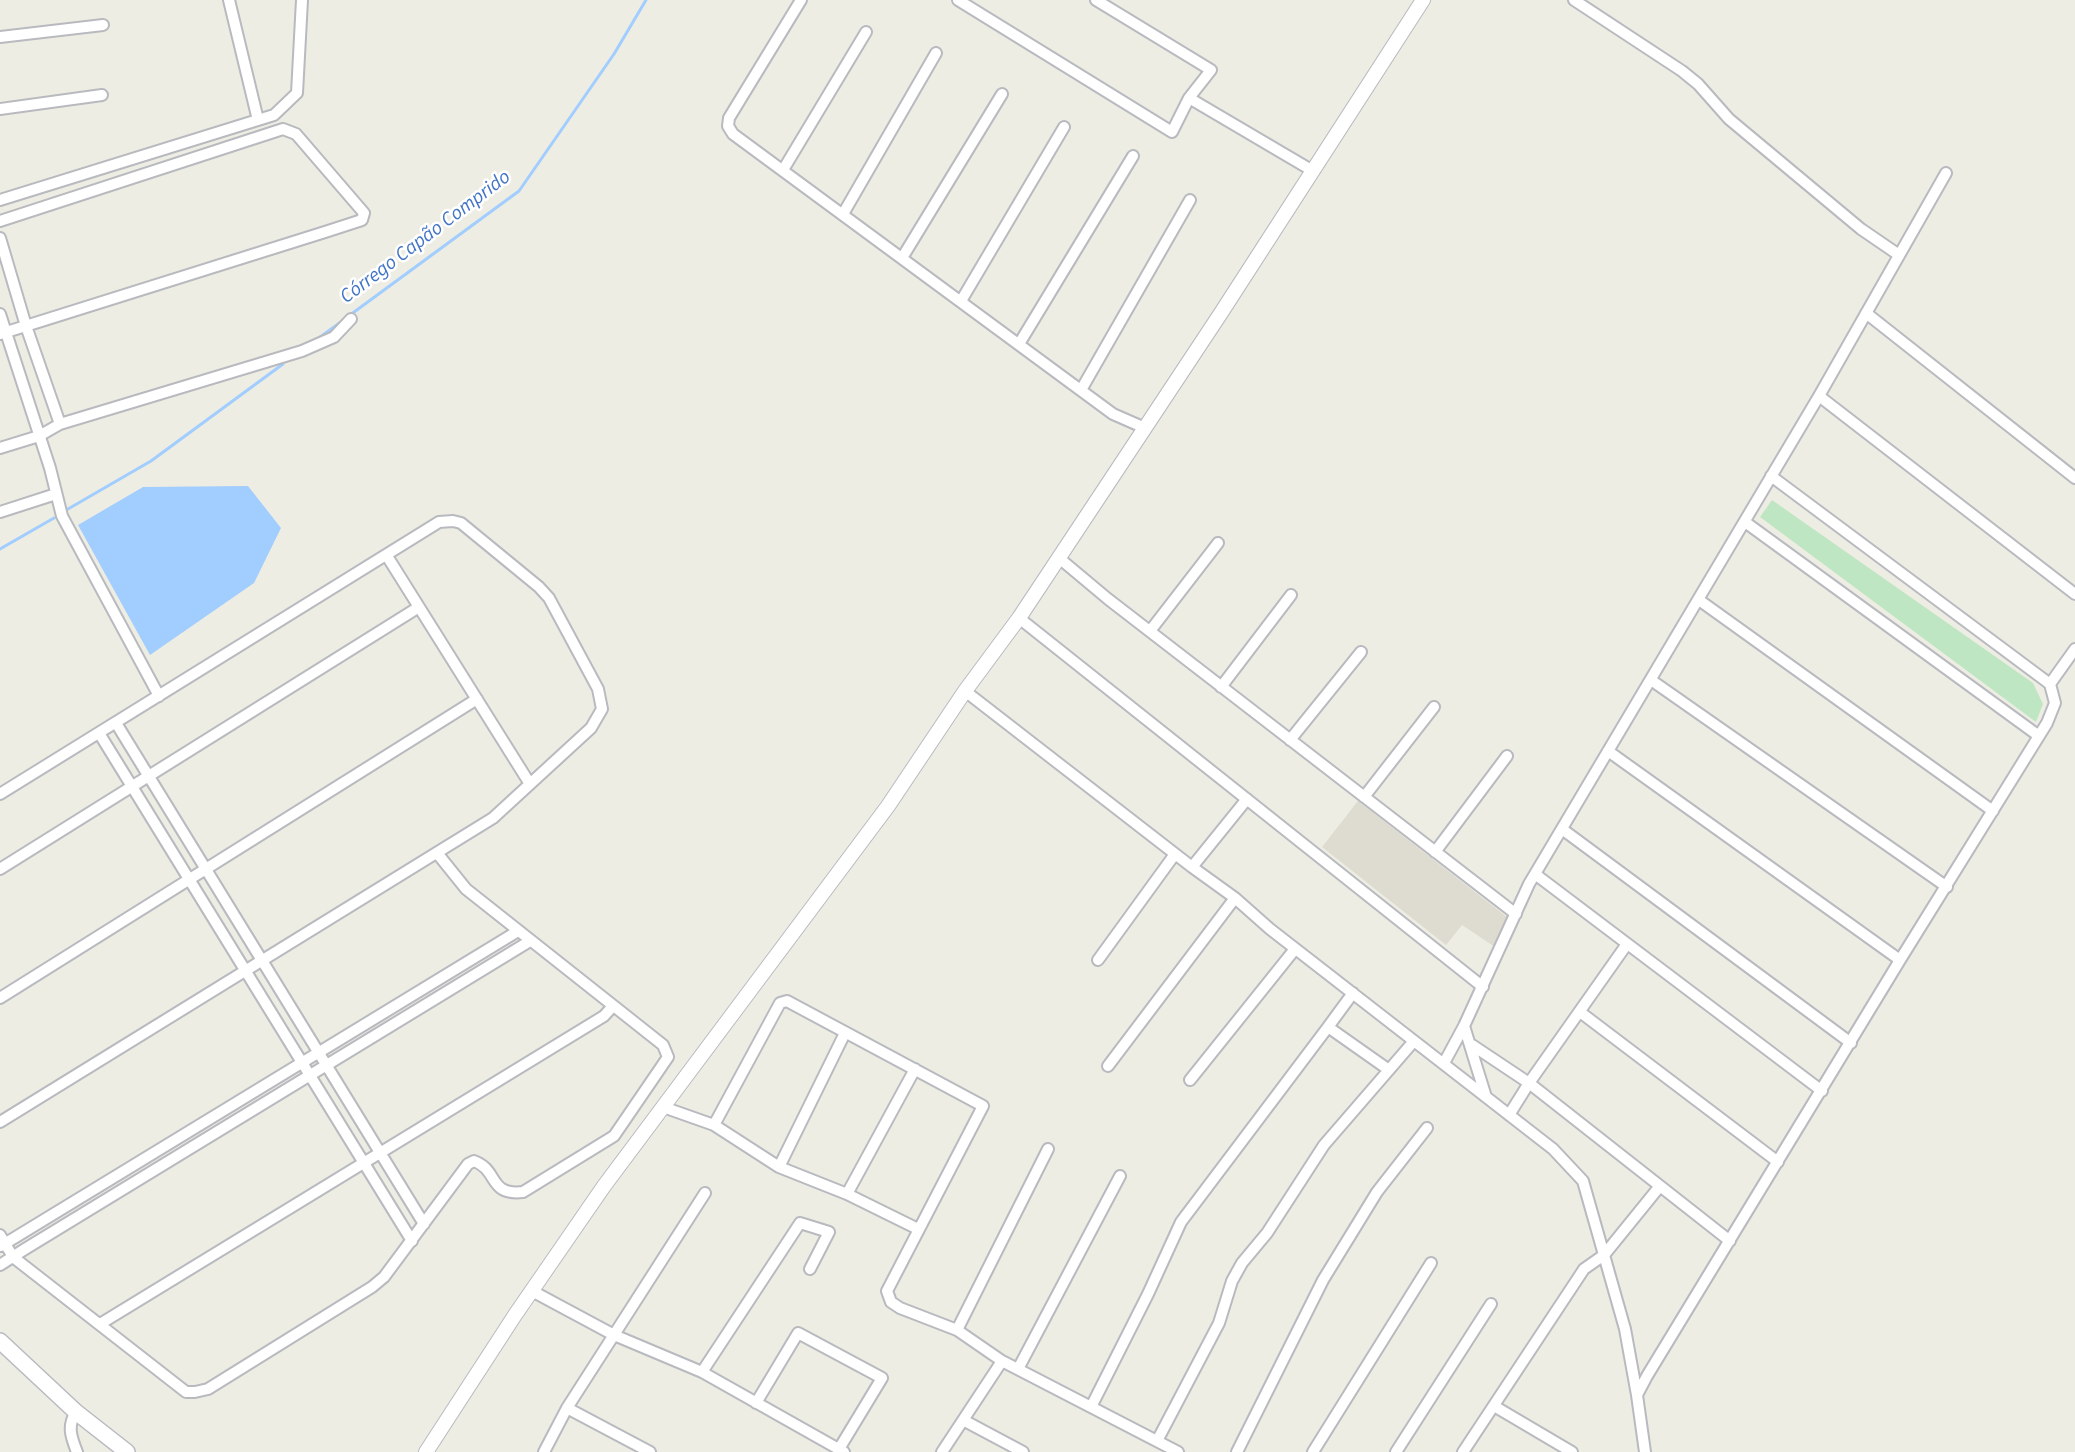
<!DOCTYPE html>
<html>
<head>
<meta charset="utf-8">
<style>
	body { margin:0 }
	canvas { display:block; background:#eeede3 }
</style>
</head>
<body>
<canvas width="2075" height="1452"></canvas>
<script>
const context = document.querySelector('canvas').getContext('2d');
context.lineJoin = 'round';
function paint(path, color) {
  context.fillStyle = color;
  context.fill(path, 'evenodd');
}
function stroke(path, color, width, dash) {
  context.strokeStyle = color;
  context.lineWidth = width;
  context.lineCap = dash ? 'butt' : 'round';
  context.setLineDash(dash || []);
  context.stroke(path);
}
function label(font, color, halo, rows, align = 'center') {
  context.font = font + ' "Source Sans 3",sans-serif';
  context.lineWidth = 5;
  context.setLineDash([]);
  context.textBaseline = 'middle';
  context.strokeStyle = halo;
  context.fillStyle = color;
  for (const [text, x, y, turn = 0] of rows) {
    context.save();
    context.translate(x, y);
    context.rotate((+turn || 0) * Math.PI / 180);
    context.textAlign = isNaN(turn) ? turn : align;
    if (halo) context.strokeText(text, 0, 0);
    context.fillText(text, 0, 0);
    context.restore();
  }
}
paint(new Path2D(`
	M 1358,801 L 1507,917 L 1495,947 L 1462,925 L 1446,945 L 1322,847 Z`), '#dedcd1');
paint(new Path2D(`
	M 1772,500 L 2033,683 L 2043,704 L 2036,722 L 1760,517 Z`), '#bfe6c2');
paint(new Path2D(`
	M 248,486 L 281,528 L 254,583 L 150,655 L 78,525 L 143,487 Z`), '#a2cdff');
stroke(new Path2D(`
	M 350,315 L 519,191 L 614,54 L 646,0
	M 316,340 L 345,319
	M 68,509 L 151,461 L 283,364
	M 0,549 L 54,518`), '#a2cdff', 3);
const minor = new Path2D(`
	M 229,0 L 258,120
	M 801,0 L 729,118 L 728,126 L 733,134 L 1113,414 L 1145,428
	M 958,0 L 1172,132 L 1189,98 L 1211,70 L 1096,0
	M 1574,0 L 1682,71 L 1698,84 L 1729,119 L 1861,229 L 1899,255
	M 0,37 L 103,25
	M 1189,98 L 1313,171
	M 0,109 L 102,95
	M 783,170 L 866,32
	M 0,200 L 274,115 L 297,93 L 302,0
	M 843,214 L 936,53
	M 0,221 L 283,129 L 296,134 L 364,213 L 362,220 L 325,232 L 0,334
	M 0,238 L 26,326 L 60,424
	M 902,258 L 1002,94
	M 961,301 L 1064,127
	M 1866,313 L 2075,478
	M 0,314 L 50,468 L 62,516 L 159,696
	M 1019,344 L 1133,156
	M 1081,390 L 1190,200
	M 1819,396 L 2075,594
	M 0,448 L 39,436 L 60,424 L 302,351 L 334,337 L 351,319
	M 0,512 L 56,494
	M 1745,522 L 2039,736
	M 387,556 L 530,784
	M 1059,558 L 1108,599 L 1516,914
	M 1699,600 L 1993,811
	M 1019,618 L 1483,987
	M 1150,631 L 1218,543
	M 1651,680 L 1947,887
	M 2050,684 L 2075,649
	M 1221,687 L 1291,595
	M 965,691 L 1192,867 L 1235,898 L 1270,929 L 1553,1149 L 1583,1181 L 1625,1329 L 1637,1395
	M 116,723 L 424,1224
	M 99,733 L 412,1241
	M 1290,740 L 1361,652
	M 1608,751 L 1900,960
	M 0,794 L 439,522 L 453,521 L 461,523 L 539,587 L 549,598 L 598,689 L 602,709 L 591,728 L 493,818 L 0,1122
	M 1364,797 L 1434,707
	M 1562,829 L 1851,1043
	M 1435,852 L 1507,756
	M 1192,867 L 1247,799
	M 0,869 L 419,607
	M 1535,874 L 1822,1091
	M 1098,960 L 1175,854
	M 0,998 L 477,699
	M 1580,1012 L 1778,1162
	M 1464,1026 L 1486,1097
	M 1328,1027 L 1353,993
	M 1472,1045 L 1529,1083 L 1730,1241
	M 1444,1063 L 1464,1026 L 1529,884 L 1819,396 L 1946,173
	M 1108,1066 L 1235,898
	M 1190,1080 L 1295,949
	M 663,1107 L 714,1125 L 779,1167 L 847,1194 L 918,1229
	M 1509,1115 L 1529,1083 L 1627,944
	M 714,1125 L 780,1003 L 787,1001 L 983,1106 L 887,1291 L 891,1302 L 900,1308 L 957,1330 L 1002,1361 L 1178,1452
	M 779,1167 L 845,1033
	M 847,1194 L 915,1069
	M 0,1235 L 13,1257 L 186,1392 L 195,1392 L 208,1389 L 372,1287 L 384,1277 L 468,1164 L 474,1161 C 499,1170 488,1196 523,1192 L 614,1136 L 668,1057 L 663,1045 L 466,889 L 437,853
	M 1,1246 L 518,931
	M 0,1265 L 25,1249 L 530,941
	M 532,1291 L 614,1335 L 702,1372 L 844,1452
	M 100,1324 L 604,1016 L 613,1006
	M 957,1330 L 1048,1149
	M 1018,1369 L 1120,1176
	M 702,1372 L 800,1223 L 829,1232 L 810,1269
	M 756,1403 L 798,1333 L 882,1378 L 839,1449
	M 1494,1406 L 1572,1452
	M 1091,1407 L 1148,1294 L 1181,1222 L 1328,1027 L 1389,1070
	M 567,1408 L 650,1452
	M 76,1412 C 67,1426 71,1437 77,1452
	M 963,1420 L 1023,1452
	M 1157,1441 L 1219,1323 L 1232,1281 L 1242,1263 L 1267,1233 L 1324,1145 L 1414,1041
	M 544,1452 L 567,1408 L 705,1193
	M 942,1452 L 1002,1361
	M 1237,1452 L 1323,1280 L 1377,1192 L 1427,1128
	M 1313,1452 L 1431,1263
	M 1396,1452 L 1491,1304
	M 1463,1452 L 1584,1269 L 1604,1255 L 1660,1186
	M 1645,1452 L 1637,1395 L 1647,1376 L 1900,960 L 2047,723 L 2055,703 L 2050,684 L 1771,476`);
const tertiary = new Path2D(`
	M 426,1452 L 515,1315 L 604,1186 L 888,806 L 965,691 L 1019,618 L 1221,313 L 1423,0`);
const secondary = new Path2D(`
	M 0,1341 L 76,1412 L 127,1452`);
stroke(minor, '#b8babf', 14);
stroke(tertiary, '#b8babf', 16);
stroke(secondary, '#b8bbc1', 18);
stroke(minor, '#fff', 10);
stroke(tertiary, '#fff', 14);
stroke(secondary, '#fff', 15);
label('italic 20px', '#4275c5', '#fff', [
	["Córrego Capão Comprido",426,238,-37]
]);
</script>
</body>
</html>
